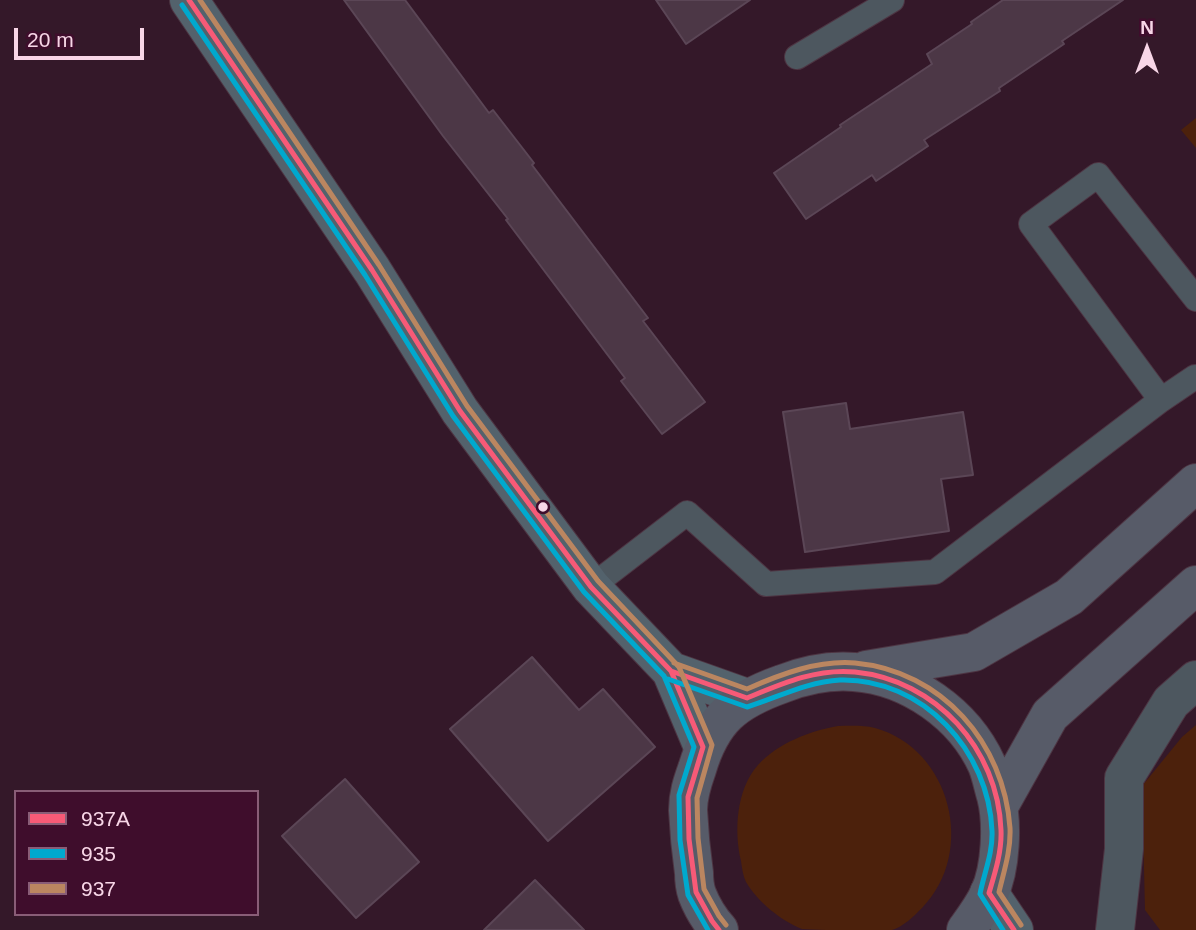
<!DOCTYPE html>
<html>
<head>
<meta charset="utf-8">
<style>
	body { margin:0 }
	#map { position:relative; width:1196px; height:930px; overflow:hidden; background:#341829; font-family:Helvetica,sans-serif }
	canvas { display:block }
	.legend { position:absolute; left:14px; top:790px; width:245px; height:126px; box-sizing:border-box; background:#3f0d2c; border:2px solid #895d77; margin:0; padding:9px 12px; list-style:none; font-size:21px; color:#f8d6e7 }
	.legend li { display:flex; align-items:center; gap:14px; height:35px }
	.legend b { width:35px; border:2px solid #895d77 }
	.north { position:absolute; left:1112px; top:14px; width:70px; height:70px; -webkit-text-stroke:5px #3f0d2c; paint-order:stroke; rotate:0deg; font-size:19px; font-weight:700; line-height:28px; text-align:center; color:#f8d6e7 }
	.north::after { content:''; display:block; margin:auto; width:24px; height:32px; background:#f8d6e7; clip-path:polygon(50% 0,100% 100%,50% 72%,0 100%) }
	.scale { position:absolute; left:14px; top:28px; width:130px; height:32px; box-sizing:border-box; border:4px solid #f8d6e7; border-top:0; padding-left:9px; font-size:21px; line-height:24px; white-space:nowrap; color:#f8d6e7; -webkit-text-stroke:5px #3f0d2c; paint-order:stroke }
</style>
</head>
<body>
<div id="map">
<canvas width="1196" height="930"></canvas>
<ul class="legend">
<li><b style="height:9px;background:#f75a77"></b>937A</li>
<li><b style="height:9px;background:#00a9ce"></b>935</li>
<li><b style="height:9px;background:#bb8660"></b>937</li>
</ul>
<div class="north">N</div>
<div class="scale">20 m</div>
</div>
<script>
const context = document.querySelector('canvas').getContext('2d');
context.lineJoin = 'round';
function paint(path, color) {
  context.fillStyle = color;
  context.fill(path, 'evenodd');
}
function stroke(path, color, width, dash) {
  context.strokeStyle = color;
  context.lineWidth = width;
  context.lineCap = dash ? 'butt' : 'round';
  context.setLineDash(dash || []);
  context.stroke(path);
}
paint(new Path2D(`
	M 1196,118 L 1196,148 L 1181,130 Z
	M 1196,725 L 1196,930 L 1160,930 L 1145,910 L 1142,786 L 1182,737 Z
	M 838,726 C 850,726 863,725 875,728 C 951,749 977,852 922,908 C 914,916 903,927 892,930 C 882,930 861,930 850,930 C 837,930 814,930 802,929 C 780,920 758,902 746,882 C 743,876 742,868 741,861 C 734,831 736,790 758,765 C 778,743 810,731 838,726 Z`), '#4c210c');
const building = new Path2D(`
	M 344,0 L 405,0 L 489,113 L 493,110 L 534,163 L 532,165 L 648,318 L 643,321 L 705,402 L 662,434 L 621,381 L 625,378 L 506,220 L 508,219 L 443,136 Z
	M 656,0 L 750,0 L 686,44 Z
	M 1003,0 L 1123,0 L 1062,41 L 1064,44 L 999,88 L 1000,91 L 924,140 L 928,146 L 876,181 L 872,175 L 806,219 L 774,173 L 841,127 L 840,125 L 932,64 L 927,54 L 972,24 L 971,22 Z
	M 846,403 L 850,429 L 963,412 L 973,475 L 941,479 L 949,531 L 805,552 L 783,412 Z
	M 532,657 L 579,710 L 603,689 L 655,747 L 548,841 L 450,729 Z
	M 345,779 L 419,862 L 356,918 L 282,836 Z
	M 535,880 L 584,930 L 484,930 Z`);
paint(building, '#4c3746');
stroke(building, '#5b4656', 2);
const lane = new Path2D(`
	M 797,57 L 892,0
	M 1161,400 L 1031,224 L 1098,175 L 1196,299
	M 591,587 L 687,513 L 766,584 L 935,572 L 1161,400 L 1195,377 L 1196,378`);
const street = new Path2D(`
	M 1115,930 L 1124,849 L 1124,778 L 1171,702 L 1196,680`);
const secondary = new Path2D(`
	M 189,0 L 372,270 L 460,411 L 591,587 L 671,671 L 703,747
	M 671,671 L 747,698
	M 989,893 L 1014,930`);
const highway = new Path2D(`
	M 866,670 L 974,652 L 1069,597 L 1196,483
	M 999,806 L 1050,715 L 1196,585
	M 719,930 C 710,920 702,907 697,894 C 695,888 694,880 694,873 C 691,852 689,831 688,810 C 688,795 692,783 697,769 C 712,719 734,701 782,684 C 805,675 829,670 854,672 C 910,676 964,714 987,765 C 991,775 993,786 996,796 C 1003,823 1001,868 989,894 C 983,907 974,919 966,930`);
stroke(lane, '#4d3543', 26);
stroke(street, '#4d3543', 40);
stroke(secondary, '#4d3543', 40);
stroke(highway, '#4d3543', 40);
stroke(lane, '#4d575f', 24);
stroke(street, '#4d575f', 38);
stroke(secondary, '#53626c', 38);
stroke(highway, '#575b68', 38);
stroke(new Path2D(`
	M 189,0 L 372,270 L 460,411 L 591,587 L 671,671 L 703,747 L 688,797 L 689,839 L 696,892 L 712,921 L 719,930
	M 671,671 L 747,698 C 781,684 817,668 855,672 C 936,680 998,749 1001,830 C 1002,851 995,873 989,893 L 1014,930`), '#f75a77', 5);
stroke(new Path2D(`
	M 182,5 L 365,275 L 453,416 L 584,592 L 664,676 L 694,747 L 679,795 L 680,840 L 688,895 L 708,930
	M 668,679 L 747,707 C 779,697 806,682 840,680 C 923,678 989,751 992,831 C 993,853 984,873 980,894 L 1003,930`), '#00a9ce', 5);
stroke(new Path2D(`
	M 200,0 L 379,265 L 467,406 L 598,581 L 679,667 L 712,745 L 697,798 L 698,838 L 704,889 L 719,916 L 726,925
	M 674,663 L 747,689 C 781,674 818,660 855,663 C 942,671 1004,743 1010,828 C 1011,850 1004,871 999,892 L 1021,925`), '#bb8660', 5);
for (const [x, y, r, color] of [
	[543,507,6,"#f8d6e7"]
]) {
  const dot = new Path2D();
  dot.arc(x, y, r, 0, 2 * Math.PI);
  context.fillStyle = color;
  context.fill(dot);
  stroke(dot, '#3f0d2c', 2.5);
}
</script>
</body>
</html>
